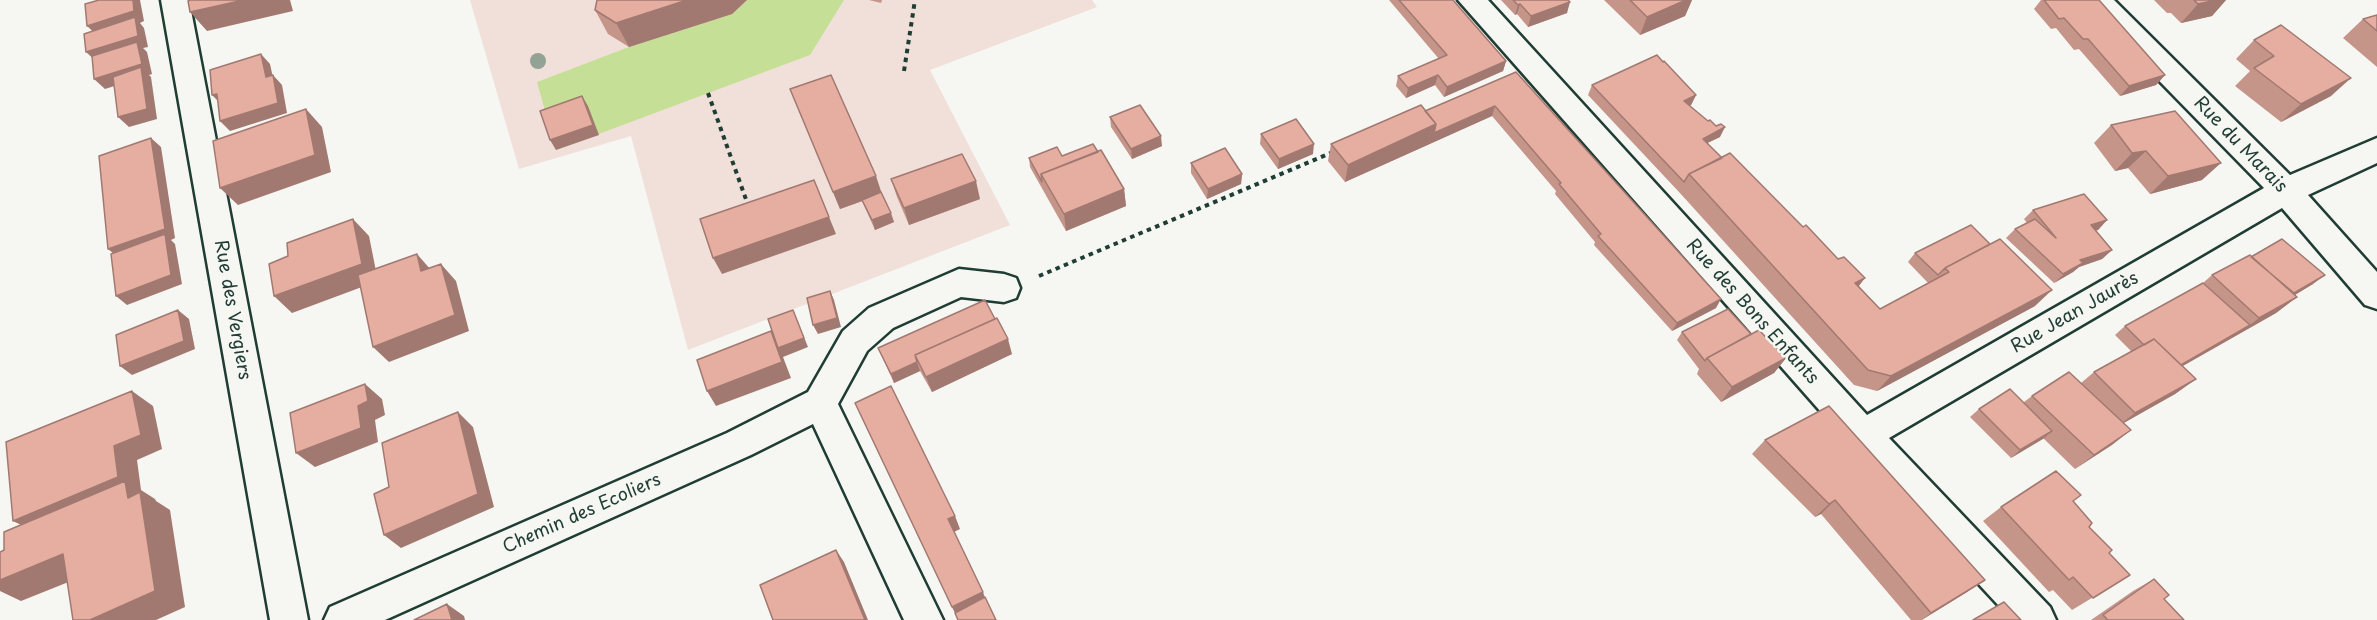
<!DOCTYPE html>
<html>
<head>
<meta charset="utf-8">
<style>
	body { margin:0 }
	canvas { display:block; background:#f6f6f2 }
</style>
</head>
<body>
<canvas width="2377" height="620"></canvas>
<script>
const context = document.querySelector('canvas').getContext('2d');
context.lineJoin = 'round';
function paint(path, color) {
  context.fillStyle = color;
  context.fill(path, 'evenodd');
}
function stroke(path, color, width, dash) {
  context.strokeStyle = color;
  context.lineWidth = width;
  context.lineCap = dash ? 'butt' : 'round';
  context.setLineDash(dash || []);
  context.stroke(path);
}
function label(font, color, halo, rows, align = 'center') {
  context.font = font + ' "Playpen Sans",sans-serif';
  context.lineWidth = 5;
  context.setLineDash([]);
  context.textBaseline = 'middle';
  context.strokeStyle = halo;
  context.fillStyle = color;
  for (const [text, x, y, turn = 0] of rows) {
    context.save();
    context.translate(x, y);
    context.rotate((+turn || 0) * Math.PI / 180);
    context.textAlign = isNaN(turn) ? turn : align;
    if (halo) context.strokeText(text, 0, 0);
    context.fillText(text, 0, 0);
    context.restore();
  }
}
paint(new Path2D(`
	M 470,0 L 1092,0 L 1097,7 L 930,70 L 1010,225 L 688,350 L 631,136 L 519,169 Z`), '#f1e0da');
paint(new Path2D(`
	M 747,0 L 844,0 L 810,55 L 556,150 L 537,82 L 629,47 L 732,14 Z`), '#c6df96');
const street = new Path2D(`
	M 161,0 L 189,0 L 308,620 L 270,620 Z
	M 1458,0 L 1488,0 L 1867,415 L 2264,188 L 2087,7 L 2083,0 L 2114,0 L 2290,175 L 2377,138 L 2377,163 L 2308,195 L 2377,272 L 2377,309 L 2365,305 L 2282,208 L 1889,438 L 2050,607 L 2056,620 L 2012,620 L 1851,446 Z
	M 959,269 L 1004,274 L 1016,278 L 1020,288 L 1016,298 L 1004,302 L 961,297 L 893,328 L 867,351 L 838,404 L 943,620 L 904,620 L 813,424 L 751,455 L 385,620 L 324,620 L 330,607 L 727,433 L 808,392 L 843,331 L 869,308 Z`);
stroke(street, '#1f3d34', 5);
stroke(new Path2D(`
	M 904,71 L 915,0
	M 708,93 L 748,205
	M 1039,276 L 1333,152`), '#1f3d34', 4, [4.5, 4.5]);
paint(street, '#f6f6f2');
context.fillStyle = '#92a294';
for (const [x, y] of [
	[538,61]
]) {
  context.beginPath();
  context.arc(x, y, 8, 0, 2 * Math.PI);
  context.fill();
}
paint(new Path2D(`
	M 597,0 L 747,0 L 732,14 L 629,47 L 608,34 L 595,10 Z
	M 869,0 L 882,0 L 881,3 Z
	M 1389,0 L 1453,0 L 1506,61 L 1503,71 L 1444,97 L 1435,85 L 1406,98 L 1396,86 L 1398,76 L 1439,59 Z
	M 1501,0 L 1568,0 L 1567,13 L 1528,27 L 1517,14 L 1515,15 Z
	M 1604,0 L 1692,0 L 1685,16 L 1640,35 Z
	M 2041,0 L 2099,0 L 2165,75 L 2156,85 L 2120,96 L 2079,49 L 2074,50 L 2056,28 L 2051,29 L 2034,9 Z
	M 2154,0 L 2226,0 L 2212,16 L 2181,23 L 2171,13 L 2167,13 Z
	M 2377,15 L 2377,67 L 2343,38 L 2363,19 Z
	M 2254,40 L 2331,96 L 2281,122 L 2235,86 L 2250,71 L 2236,59 Z
	M 1516,72 L 1716,308 L 1672,331 L 1594,245 L 1595,242 L 1555,194 L 1556,191 L 1492,116 L 1345,182 L 1328,161 L 1331,144 L 1425,111 Z
	M 1592,85 L 1696,95 L 1691,105 L 1690,106 L 1720,137 L 1707,143 L 1859,286 L 1880,309 L 1928,283 L 1908,262 L 1915,253 L 2035,306 L 1877,391 L 1854,385 L 1679,192 L 1588,95 Z
	M 790,89 L 881,194 L 894,222 L 875,230 L 862,201 L 840,209 Z
	M 1110,117 L 1162,146 L 1132,159 L 1111,127 Z
	M 2111,125 L 2202,180 L 2150,194 L 2128,168 L 2115,171 L 2094,143 Z
	M 1261,134 L 1313,154 L 1278,169 L 1260,144 Z
	M 1098,152 L 1124,189 L 1126,206 L 1066,231 L 1030,167 L 1029,158 L 1062,156 Z
	M 1191,163 L 1242,174 L 1241,184 L 1207,199 L 1191,173 Z
	M 891,179 L 980,199 L 909,225 L 897,197 Z
	M 2033,210 L 2107,220 L 2098,230 L 2095,230 L 2112,250 L 2102,259 L 2079,267 L 2073,272 L 2054,283 L 2006,238 L 2015,229 L 2027,223 L 2024,219 Z
	M 2251,257 L 2313,284 L 2295,295 L 2297,297 L 2276,313 L 2182,366 L 2196,379 L 2175,394 L 2123,423 L 2131,430 L 2075,469 L 2043,438 L 2011,458 L 1970,417 L 1979,409 L 2024,402 L 2032,396 L 2081,383 L 2094,372 L 2132,352 L 2115,335 L 2125,326 L 2203,283 L 2212,275 Z
	M 1682,332 L 1751,334 L 1786,358 L 1774,373 L 1721,402 L 1697,374 L 1699,369 L 1677,340 Z
	M 878,348 L 1012,354 L 932,392 L 920,371 L 894,383 Z
	M 1765,440 L 1967,592 L 1922,620 L 1911,620 L 1821,514 L 1815,517 L 1752,454 Z
	M 2073,501 L 2089,527 L 2109,553 L 2130,575 L 2072,610 L 2053,590 L 2049,592 L 1983,521 L 2001,507 Z
	M 2154,579 L 2164,599 L 2184,620 L 2091,620 L 2133,591 Z`), '#c6958a');
paint(new Path2D(`
	M 133,0 L 140,0 L 144,21 L 140,23 L 144,28 L 148,47 L 143,48 L 147,52 L 152,74 L 149,75 L 151,77 L 157,119 L 129,127 L 118,117 L 143,77 L 105,89 L 94,79 L 97,62 L 86,52 L 98,36 L 87,26 Z
	M 244,0 L 290,0 L 293,11 L 207,31 L 190,12 Z
	M 687,0 L 747,0 L 732,14 L 629,47 L 616,23 Z
	M 1686,0 L 1692,0 L 1685,16 L 1640,35 L 1647,17 Z
	M 2207,0 L 2226,0 L 2212,16 L 2181,23 L 2198,4 Z
	M 1570,2 L 1567,13 L 1528,27 L 1531,16 Z
	M 1520,4 L 1517,14 L 1515,15 L 1518,5 Z
	M 261,54 L 270,64 L 275,87 L 266,77 Z
	M 1506,61 L 1503,71 L 1444,97 L 1447,87 Z
	M 273,75 L 282,85 L 287,113 L 230,131 L 220,121 Z
	M 1438,75 L 1435,85 L 1406,98 L 1408,88 Z
	M 2165,75 L 2156,85 L 2120,96 L 2129,86 Z
	M 2351,78 L 2331,96 L 2281,122 L 2301,104 Z
	M 217,94 L 222,105 L 212,95 Z
	M 1696,95 L 1691,105 L 1679,111 L 1684,101 Z
	M 582,96 L 588,106 L 599,135 L 556,150 L 550,140 Z
	M 1495,106 L 1492,116 L 1345,182 L 1348,165 L 1436,124 Z
	M 306,109 L 322,127 L 331,172 L 238,205 L 220,188 Z
	M 1725,127 L 1720,137 L 1697,148 L 1703,139 Z
	M 1161,136 L 1162,146 L 1132,159 L 1131,149 Z
	M 151,138 L 161,147 L 175,238 L 171,240 L 175,244 L 182,284 L 127,305 L 116,296 L 119,258 L 108,249 Z
	M 1314,144 L 1313,154 L 1278,169 L 1279,159 Z
	M 2146,151 L 2128,168 L 2115,171 L 2132,153 Z
	M 2221,163 L 2202,180 L 2150,194 L 2168,176 Z
	M 1242,174 L 1241,184 L 1207,199 L 1208,189 Z
	M 876,176 L 882,194 L 840,209 L 833,192 Z
	M 814,180 L 836,234 L 722,274 L 713,258 Z
	M 976,181 L 980,199 L 909,225 L 904,208 Z
	M 1124,189 L 1126,206 L 1066,231 L 1064,214 Z
	M 891,213 L 894,222 L 875,230 L 872,220 Z
	M 353,219 L 369,236 L 378,281 L 292,313 L 274,296 Z
	M 2107,220 L 2098,230 L 2081,235 L 2091,225 Z
	M 2112,250 L 2102,259 L 2079,267 L 2073,272 L 2054,283 L 2080,260 Z
	M 417,254 L 431,270 L 421,271 Z
	M 441,264 L 456,281 L 469,331 L 389,362 L 373,347 Z
	M 2325,275 L 2313,284 L 2271,309 L 2282,300 Z
	M 1865,278 L 1852,295 L 1855,283 Z
	M 2052,290 L 2035,306 L 1877,391 L 1891,376 Z
	M 830,291 L 834,300 L 841,327 L 818,334 L 813,325 Z
	M 2297,297 L 2276,313 L 2160,379 L 2171,371 L 2250,325 L 2259,318 Z
	M 1721,299 L 1716,308 L 1672,331 L 1677,323 Z
	M 178,310 L 189,319 L 195,349 L 132,375 L 120,366 Z
	M 793,310 L 808,347 L 783,357 L 791,378 L 716,406 L 707,391 L 771,331 L 780,348 Z
	M 1008,339 L 1012,354 L 932,392 L 926,377 Z
	M 1786,358 L 1774,373 L 1721,402 L 1732,387 Z
	M 917,362 L 920,371 L 894,383 L 891,374 Z
	M 2196,379 L 2175,394 L 2115,428 L 2135,413 Z
	M 365,384 L 382,399 L 385,415 L 375,420 L 378,442 L 315,467 L 296,453 L 358,406 Z
	M 132,391 L 153,406 L 162,449 L 137,460 L 141,490 L 155,499 L 156,501 L 170,510 L 185,607 L 156,620 L 90,620 L 155,591 L 13,521 L 114,446 Z
	M 458,412 L 473,427 L 494,507 L 401,548 L 384,535 Z
	M 2131,430 L 2112,445 L 2075,469 L 2094,455 Z
	M 2052,431 L 2043,439 L 2011,458 L 2020,450 Z
	M 1835,500 L 1821,514 L 1815,517 L 1829,504 Z
	M 955,516 L 960,529 L 954,532 L 948,519 Z
	M 836,550 L 844,562 L 868,620 L 865,620 Z
	M 63,554 L 96,571 L 21,601 L 0,591 L 0,580 Z
	M 1985,580 L 1967,592 L 1921,620 L 1931,613 Z
	M 983,592 L 987,604 L 958,619 L 952,607 Z
	M 447,604 L 464,616 L 465,620 L 452,620 Z`), '#a17971');
const building = new Path2D(`
	M 99,0 L 133,0 L 134,11 L 87,26 L 85,4 Z
	M 190,0 L 244,0 L 190,12 L 188,1 Z
	M 597,0 L 687,0 L 616,23 L 595,10 Z
	M 1399,0 L 1453,0 L 1506,61 L 1447,87 L 1438,75 L 1408,88 L 1398,76 L 1447,55 Z
	M 1513,0 L 1568,0 L 1570,2 L 1531,16 L 1520,4 L 1518,5 Z
	M 1630,0 L 1686,0 L 1647,17 Z
	M 2044,0 L 2099,0 L 2165,75 L 2129,86 L 2088,39 L 2083,39 L 2064,18 L 2059,19 Z
	M 2194,0 L 2216,0 L 2198,4 Z
	M 2377,15 L 2377,31 L 2363,19 Z
	M 135,17 L 138,36 L 86,52 L 84,34 Z
	M 2281,25 L 2351,78 L 2301,104 L 2254,68 L 2274,56 L 2254,40 Z
	M 137,42 L 142,64 L 94,79 L 92,56 Z
	M 261,54 L 266,77 L 273,75 L 278,103 L 220,121 L 217,94 L 212,95 L 210,70 Z
	M 1657,55 L 1663,62 L 1664,61 L 1696,95 L 1684,101 L 1708,121 L 1710,120 L 1716,126 L 1721,124 L 1725,127 L 1703,139 L 1722,158 L 1689,174 L 1684,182 L 1592,85 Z
	M 141,67 L 147,109 L 118,117 L 113,77 Z
	M 1516,72 L 1721,299 L 1677,323 L 1598,236 L 1601,234 L 1559,184 L 1561,183 L 1495,106 L 1434,133 L 1436,124 L 1425,111 Z
	M 831,75 L 876,176 L 833,192 L 790,89 Z
	M 582,96 L 593,125 L 550,140 L 540,111 Z
	M 1140,105 L 1161,136 L 1131,149 L 1110,117 Z
	M 1421,105 L 1436,124 L 1348,165 L 1331,144 Z
	M 306,109 L 315,155 L 220,188 L 213,141 Z
	M 2175,111 L 2221,163 L 2168,176 L 2146,151 L 2132,153 L 2111,125 Z
	M 1296,119 L 1314,144 L 1279,159 L 1261,134 Z
	M 151,138 L 165,229 L 108,249 L 99,156 Z
	M 1093,144 L 1098,152 L 1041,174 L 1042,182 L 1029,158 L 1057,147 L 1062,156 Z
	M 1225,148 L 1242,174 L 1208,189 L 1191,163 Z
	M 1101,150 L 1124,189 L 1064,214 L 1041,174 Z
	M 1730,153 L 1803,227 L 1806,225 L 1838,259 L 1844,257 L 1865,278 L 1855,283 L 1880,309 L 1949,272 L 1945,268 L 2000,239 L 2052,290 L 1891,376 L 1868,370 L 1689,174 Z
	M 962,154 L 976,181 L 904,208 L 891,179 Z
	M 814,180 L 829,217 L 713,258 L 700,219 Z
	M 881,192 L 891,213 L 872,220 L 862,200 Z
	M 2084,194 L 2107,220 L 2091,225 L 2112,250 L 2080,260 L 2083,263 L 2063,274 L 2015,229 L 2035,219 L 2056,238 L 2033,210 Z
	M 353,219 L 362,264 L 274,296 L 269,264 L 288,256 L 287,243 Z
	M 1971,225 L 1990,244 L 1945,268 L 1938,275 L 1915,253 Z
	M 165,234 L 171,275 L 116,296 L 111,254 Z
	M 2282,239 L 2325,275 L 2294,293 L 2251,257 Z
	M 417,254 L 421,271 L 441,264 L 455,315 L 373,347 L 358,275 Z
	M 2250,255 L 2297,297 L 2259,318 L 2212,275 Z
	M 2203,283 L 2250,325 L 2181,365 L 2154,339 L 2144,345 L 2125,326 Z
	M 830,291 L 837,318 L 813,325 L 807,298 Z
	M 985,300 L 995,319 L 915,355 L 917,362 L 891,374 L 878,348 Z
	M 1728,309 L 1751,334 L 1707,358 L 1705,361 L 1682,332 Z
	M 178,310 L 184,341 L 120,366 L 116,335 Z
	M 793,310 L 804,338 L 778,348 L 768,319 Z
	M 997,318 L 1008,339 L 926,377 L 915,355 Z
	M 1759,330 L 1786,358 L 1732,387 L 1707,358 Z
	M 771,331 L 782,362 L 707,391 L 697,360 Z
	M 2154,339 L 2196,379 L 2135,413 L 2094,372 Z
	M 2069,372 L 2131,430 L 2094,455 L 2032,396 Z
	M 365,384 L 368,401 L 358,406 L 361,428 L 296,453 L 290,413 Z
	M 891,386 L 955,516 L 948,519 L 983,592 L 952,607 L 855,403 Z
	M 2010,389 L 2052,431 L 2020,450 L 1979,409 Z
	M 132,391 L 141,435 L 114,446 L 118,477 L 13,521 L 6,442 Z
	M 1829,406 L 1985,580 L 1931,613 L 1835,500 L 1829,504 L 1765,440 Z
	M 458,412 L 478,494 L 384,535 L 374,494 L 389,487 L 382,443 Z
	M 2056,471 L 2081,495 L 2073,501 L 2092,523 L 2089,527 L 2112,550 L 2109,553 L 2130,575 L 2093,598 L 2073,577 L 2069,580 L 2001,507 Z
	M 125,481 L 128,498 L 140,492 L 155,591 L 90,620 L 73,620 L 63,554 L 0,580 L 0,552 L 4,550 L 4,532 Z
	M 836,550 L 865,620 L 773,620 L 760,585 Z
	M 2154,579 L 2169,595 L 2164,599 L 2184,620 L 2108,620 L 2103,615 Z
	M 985,597 L 996,620 L 958,620 L 955,613 Z
	M 2004,602 L 2021,620 L 1973,620 Z
	M 447,604 L 452,620 L 414,620 Z`);
paint(building, '#e6ada1');
stroke(building, '#a17971', 1.5);
label('18px', '#1f3d34', '#f6f6f2', [
	["Rue du Marais",2240,145,46],
	["Rue des Vergiers",232,310,80],
	["Rue des Bons Enfants",1752,312,48],
	["Rue Jean Jaurès",2075,313,-30],
	["Chemin des Ecoliers",582,514,-24]
]);
</script>
</body>
</html>
